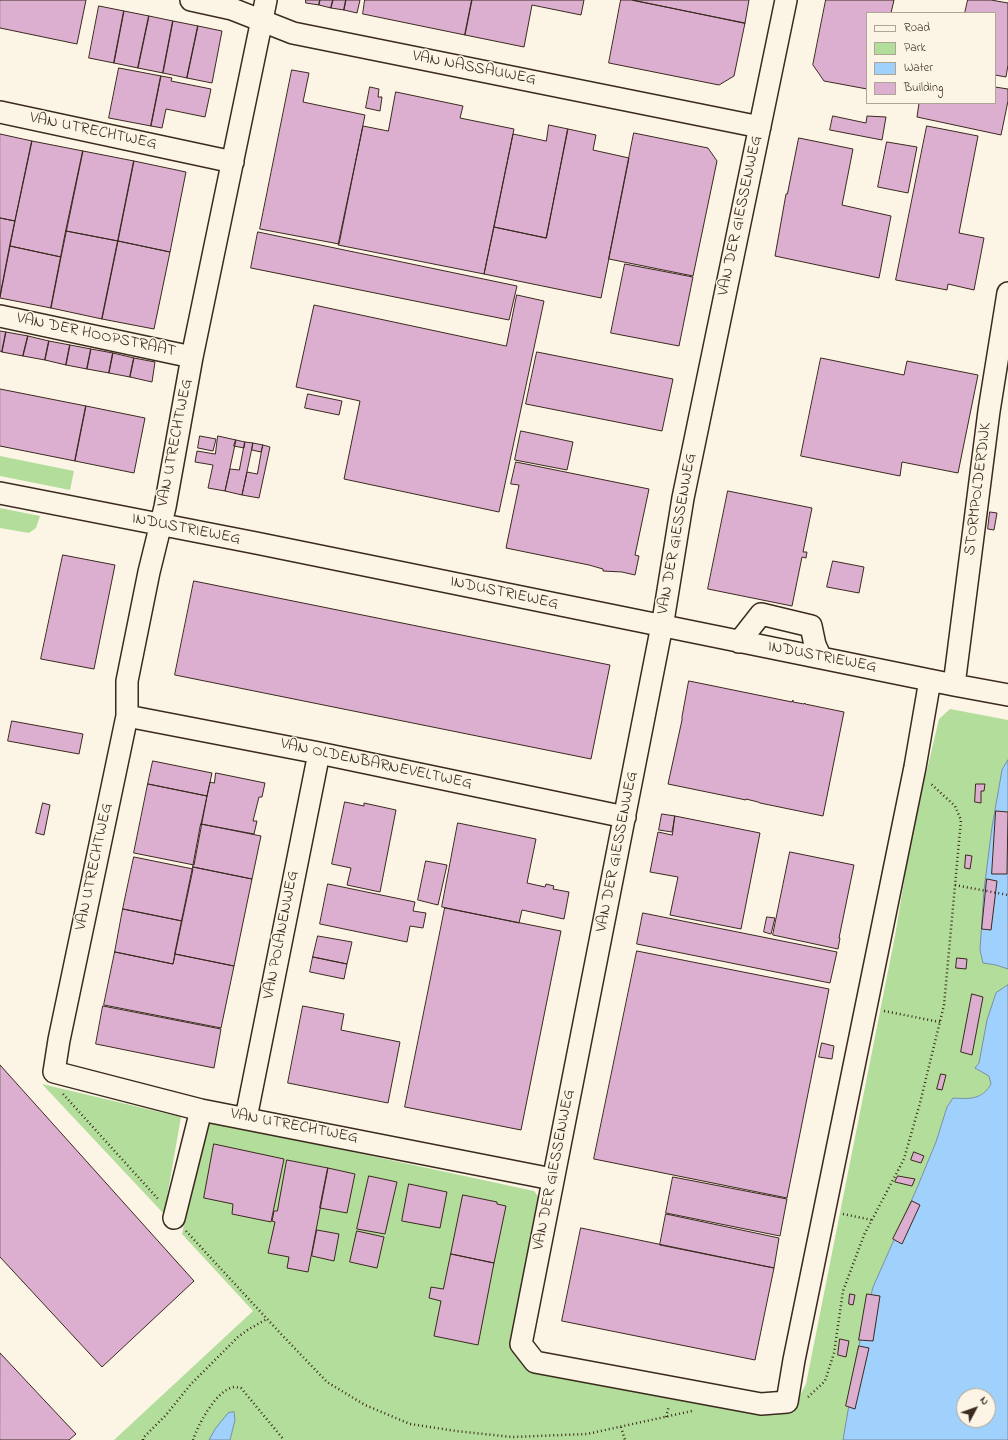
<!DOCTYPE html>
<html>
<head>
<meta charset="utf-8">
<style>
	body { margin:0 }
	#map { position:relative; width:1008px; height:1440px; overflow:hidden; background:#fcf5e5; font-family:"Indie Flower",sans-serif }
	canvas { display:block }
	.legend { position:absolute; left:866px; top:12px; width:130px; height:92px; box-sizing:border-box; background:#fcf5e5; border:1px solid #afa495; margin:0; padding:5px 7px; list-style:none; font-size:12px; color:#3b2a1e }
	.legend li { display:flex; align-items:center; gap:8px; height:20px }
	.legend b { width:20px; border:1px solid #afa495 }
	.north { position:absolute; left:956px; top:1388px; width:40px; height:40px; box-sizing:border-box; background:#fcf5e5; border:1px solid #afa495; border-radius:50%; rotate:49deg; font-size:11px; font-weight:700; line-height:16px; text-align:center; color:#3b2a1e }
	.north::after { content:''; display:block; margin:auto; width:14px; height:18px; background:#3b2a1e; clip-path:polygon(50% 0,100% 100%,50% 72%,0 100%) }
</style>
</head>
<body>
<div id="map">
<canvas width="1008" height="1440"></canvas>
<ul class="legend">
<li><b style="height:5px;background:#fcf5e5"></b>Road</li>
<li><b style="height:11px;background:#b3dd9b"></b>Park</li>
<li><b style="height:11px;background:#a0d0fc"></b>Water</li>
<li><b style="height:11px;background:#dcaed0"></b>Building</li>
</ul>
<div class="north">N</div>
</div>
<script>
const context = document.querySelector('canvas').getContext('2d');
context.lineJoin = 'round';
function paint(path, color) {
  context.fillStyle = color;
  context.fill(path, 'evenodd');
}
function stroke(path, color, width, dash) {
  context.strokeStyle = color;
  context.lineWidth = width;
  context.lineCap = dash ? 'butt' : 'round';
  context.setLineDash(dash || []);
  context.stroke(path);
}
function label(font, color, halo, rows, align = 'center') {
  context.font = font + ' "Indie Flower",sans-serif';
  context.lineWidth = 3;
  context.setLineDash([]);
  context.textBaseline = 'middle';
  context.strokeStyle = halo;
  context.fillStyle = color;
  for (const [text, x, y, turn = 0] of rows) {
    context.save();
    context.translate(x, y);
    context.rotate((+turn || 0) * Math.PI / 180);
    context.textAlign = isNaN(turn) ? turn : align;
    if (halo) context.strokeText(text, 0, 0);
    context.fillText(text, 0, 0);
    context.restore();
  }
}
paint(new Path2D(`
	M 0,456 L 74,471 L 70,490 L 0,476 Z
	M 0,508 L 40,516 L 36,528 L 29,533 L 0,528 Z
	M 950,709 L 1008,720 L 1008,760 L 1002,770 L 992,827 L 980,950 L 983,963 L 996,965 L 1008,969 L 1008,985 L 996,994 L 987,1020 L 979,1063 L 976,1068 L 989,1076 L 991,1084 C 982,1100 969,1099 953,1098 L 947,1107 L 936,1142 L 917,1188 L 873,1287 L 860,1340 L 843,1440 L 230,1440 L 235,1420 L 233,1412 L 215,1429 L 209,1440 L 114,1440 L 253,1311 L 182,1234 L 204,1128 L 209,1121 L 534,1191 L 541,1200 L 514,1336 L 533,1366 L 798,1399 L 806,1384 L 895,936 L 912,833 L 939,719 Z
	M 42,1084 L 181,1117 L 164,1214 Z`), '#b3dd9b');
const water = new Path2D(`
	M 1008,760 L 1008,969 L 996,965 L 983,963 L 980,950 L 984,890 L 992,827 L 1002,770 Z
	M 1008,985 L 1008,1440 L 843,1440 L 860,1340 L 873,1287 L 917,1188 L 936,1142 L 947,1107 L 953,1098 C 969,1099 982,1100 991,1084 L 989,1076 L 975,1068 L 979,1063 L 987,1020 L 996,993 ZM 964,1396 L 988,1396 L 988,1420 L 964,1420 Z
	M 234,1412 L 235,1420 L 230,1440 L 209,1440 L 215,1429 L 228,1413 Z`);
paint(water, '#a0d0fc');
stroke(water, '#788ea3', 1);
const building = new Path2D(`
	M 0,0 L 86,0 L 77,44 L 0,28 Z
	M 306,0 L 320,0 L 319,5 L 306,3 Z
	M 320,0 L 333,0 L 331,8 L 319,5 Z
	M 333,0 L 346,0 L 344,10 L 331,8 Z
	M 346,0 L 360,0 L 357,13 L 344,10 Z
	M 365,0 L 472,0 L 465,35 L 363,14 Z
	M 472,0 L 584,0 L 581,15 L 532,5 L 524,47 L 465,35 Z
	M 621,0 L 631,0 L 745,23 L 734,76 L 719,85 L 609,63 Z
	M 633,0 L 749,0 L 745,23 Z
	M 826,0 L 894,0 L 891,13 L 867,13 L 867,89 L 824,81 L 813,65 Z
	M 968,0 L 991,0 L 1008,3 L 1008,65 L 1006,77 L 995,75 L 995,13 L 965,13 Z
	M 99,6 L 124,11 L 114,63 L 89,58 Z
	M 124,11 L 149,16 L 138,68 L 114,63 Z
	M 149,16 L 173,21 L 163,73 L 138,68 Z
	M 173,21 L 198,26 L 187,78 L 163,73 Z
	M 198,26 L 222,31 L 212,83 L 187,78 Z
	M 119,68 L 161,76 L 151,126 L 109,118 Z
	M 292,70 L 309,73 L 303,102 L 365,115 L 339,244 L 260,229 Z
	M 161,76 L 172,78 L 171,81 L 211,89 L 205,117 L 166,109 L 162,128 L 151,126 Z
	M 370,87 L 379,89 L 378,97 L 382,97 L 380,111 L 366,108 Z
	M 995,87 L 1008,89 L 1008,101 L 1001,135 L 917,117 L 919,103 L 995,103 Z
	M 396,92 L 463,106 L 460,118 L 514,129 L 484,274 L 338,245 L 363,126 L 388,131 Z
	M 833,116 L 866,123 L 867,116 L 886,117 L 882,140 L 830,130 Z
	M 549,125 L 568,129 L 546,238 L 494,227 L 513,134 L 546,141 Z
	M 927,126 L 978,136 L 959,233 L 984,238 L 974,290 L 948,284 L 947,290 L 896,280 Z
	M 568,129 L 596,135 L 593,150 L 629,158 L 601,298 L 484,274 L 494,227 L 546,238 Z
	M 634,133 L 708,148 L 717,161 L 693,276 L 609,259 Z
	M 0,134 L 32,141 L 15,221 L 0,218 Z
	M 799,138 L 853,149 L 842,205 L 891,216 L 879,278 L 775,256 L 786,194 L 787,194 Z
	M 32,141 L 83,151 L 61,257 L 10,246 Z
	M 887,142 L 917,147 L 908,193 L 878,187 Z
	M 83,151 L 134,161 L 118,241 L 66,231 Z
	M 134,161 L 186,172 L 170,252 L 118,241 Z
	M 0,218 L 15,221 L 0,297 Z
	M 66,231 L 118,241 L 102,319 L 51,308 Z
	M 258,232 L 517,286 L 509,320 L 251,268 Z
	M 118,241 L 170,252 L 154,329 L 102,319 Z
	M 10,246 L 61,257 L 51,308 L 0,298 Z
	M 625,264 L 693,277 L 679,346 L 611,333 Z
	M 517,295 L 544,301 L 499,512 L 344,479 L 360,401 L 296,387 L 314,305 L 506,346 Z
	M 0,331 L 6,332 L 2,352 L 0,351 Z
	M 6,332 L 28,336 L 23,356 L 2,352 Z
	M 28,336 L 49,341 L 45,360 L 23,356 Z
	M 49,341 L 70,345 L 66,365 L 45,360 Z
	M 70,345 L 91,349 L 87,369 L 66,365 Z
	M 91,349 L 113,353 L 109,373 L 87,369 Z
	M 537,352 L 673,379 L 662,431 L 526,404 Z
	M 113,353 L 134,358 L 130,377 L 109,373 Z
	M 134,358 L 155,362 L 152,382 L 130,377 Z
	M 821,358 L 904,375 L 907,361 L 978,375 L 958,473 L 902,462 L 900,476 L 801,456 Z
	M 0,389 L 86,406 L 75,461 L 0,446 Z
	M 308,394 L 342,401 L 339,415 L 305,408 Z
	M 86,406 L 145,418 L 134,473 L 75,461 Z
	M 521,431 L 573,442 L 567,470 L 515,460 Z
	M 200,436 L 216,439 L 213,451 L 198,448 Z
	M 218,436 L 236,440 L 225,491 L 208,488 L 213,465 L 195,462 L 197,451 L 215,454 Z
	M 236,440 L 245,442 L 244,448 L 234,446 Z
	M 245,442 L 253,443 L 242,495 L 225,491 L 230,469 L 239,470 Z
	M 253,443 L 263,445 L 261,452 L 252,450 Z
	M 263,445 L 270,447 L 259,498 L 242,495 L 247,472 L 257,474 Z
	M 516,462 L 649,489 L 635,555 L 639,556 L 635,575 L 622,572 L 603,571 L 603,569 L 589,565 L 506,548 L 519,485 L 511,484 Z
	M 728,491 L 812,508 L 803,552 L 807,552 L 806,558 L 802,557 L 792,606 L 708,589 Z
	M 990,512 L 997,513 L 994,530 L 988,529 Z
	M 63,555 L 115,565 L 94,669 L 41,659 Z
	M 833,561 L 864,567 L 859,593 L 827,587 Z
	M 194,581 L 610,665 L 591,759 L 175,675 Z
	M 689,681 L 792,702 L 793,700 L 793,702 L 804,704 L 805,703 L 805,704 L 844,712 L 823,816 L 760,803 L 758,802 L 746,799 L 746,800 L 668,784 L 682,720 L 682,717 Z
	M 12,721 L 83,734 L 79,754 L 8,741 Z
	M 153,761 L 212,773 L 207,796 L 148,784 Z
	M 216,773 L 265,783 L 262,797 L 259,797 L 253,821 L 257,821 L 254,834 L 201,824 L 210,782 L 214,783 Z
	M 148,784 L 207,796 L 194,865 L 134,853 Z
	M 976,784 L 985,784 L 984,791 L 981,791 L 981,803 L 975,802 Z
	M 345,802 L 364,806 L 364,803 L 396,810 L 380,892 L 347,885 L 351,868 L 332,864 Z
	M 43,803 L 50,805 L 44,835 L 36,833 Z
	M 996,811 L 1008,812 L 1007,874 L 992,874 Z
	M 662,814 L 675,816 L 672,832 L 659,830 Z
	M 675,816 L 760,833 L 741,929 L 670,915 L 678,877 L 650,872 L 658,832 L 672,835 Z
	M 458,823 L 536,839 L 527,883 L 545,887 L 546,884 L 554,886 L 553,889 L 569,892 L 564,919 L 522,910 L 519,923 L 442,907 Z
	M 201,824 L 261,836 L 252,879 L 193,867 Z
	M 790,852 L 854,865 L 839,938 L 840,938 L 838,949 L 773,935 Z
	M 966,855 L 972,856 L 970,869 L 965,868 Z
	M 134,857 L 193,869 L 182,921 L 123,909 Z
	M 426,861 L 447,865 L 438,905 L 418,900 Z
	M 193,867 L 252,879 L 234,966 L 175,954 Z
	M 987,879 L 997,881 L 991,930 L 982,929 Z
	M 328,884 L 415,902 L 413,911 L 426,913 L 423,928 L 410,926 L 407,942 L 320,924 Z
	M 445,908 L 561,931 L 521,1130 L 405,1107 Z
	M 123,909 L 182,921 L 173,964 L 115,952 Z
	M 643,913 L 837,952 L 830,983 L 637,944 Z
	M 767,917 L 775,918 L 771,934 L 764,932 Z
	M 318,936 L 352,942 L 347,964 L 313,957 Z
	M 637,951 L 829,989 L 787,1198 L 594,1159 Z
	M 115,952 L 173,964 L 175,954 L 234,966 L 221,1028 L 104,1005 Z
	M 313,957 L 347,964 L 344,979 L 310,972 Z
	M 957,958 L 967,959 L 966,969 L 956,968 Z
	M 972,994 L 983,997 L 972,1055 L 961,1052 Z
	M 103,1006 L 221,1029 L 214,1068 L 96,1044 Z
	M 303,1006 L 344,1014 L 341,1030 L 400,1042 L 388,1103 L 288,1083 Z
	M 822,1043 L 834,1046 L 832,1059 L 819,1057 Z
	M 0,1065 L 194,1281 L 102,1367 L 0,1257 Z
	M 941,1074 L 946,1075 L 942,1090 L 937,1089 Z
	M 214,1144 L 284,1159 L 271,1222 L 232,1214 L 233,1204 L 204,1198 Z
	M 914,1152 L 924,1156 L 921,1163 L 911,1160 Z
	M 287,1160 L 328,1168 L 308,1272 L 287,1268 L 289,1257 L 268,1253 L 275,1222 L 272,1221 L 274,1211 L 277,1211 Z
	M 328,1168 L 355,1174 L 347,1213 L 320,1208 Z
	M 369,1176 L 397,1182 L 385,1234 L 357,1229 Z
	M 898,1176 L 915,1179 L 912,1186 L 895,1182 Z
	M 673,1177 L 787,1199 L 780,1236 L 666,1213 Z
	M 409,1184 L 447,1192 L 440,1228 L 402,1221 Z
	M 463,1195 L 497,1202 L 497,1204 L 506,1206 L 494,1263 L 451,1254 Z
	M 912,1201 L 920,1205 L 902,1244 L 893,1239 Z
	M 666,1214 L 779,1238 L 774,1268 L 660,1245 Z
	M 581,1228 L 774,1268 L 755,1360 L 562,1321 Z
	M 317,1230 L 339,1234 L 334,1261 L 312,1256 Z
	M 357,1231 L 384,1237 L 377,1268 L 350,1262 Z
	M 451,1254 L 494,1263 L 478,1345 L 434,1336 L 441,1301 L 429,1298 L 431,1287 L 443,1289 Z
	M 850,1294 L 855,1295 L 853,1305 L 849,1304 Z
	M 867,1294 L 880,1296 L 873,1341 L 859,1340 Z
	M 840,1339 L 849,1341 L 846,1357 L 838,1355 Z
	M 859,1346 L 869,1348 L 855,1409 L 846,1406 Z
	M 0,1353 L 76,1434 L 69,1440 L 0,1440 Z`);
paint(building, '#dcaed0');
stroke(building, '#3b2a1e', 1);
const minor = new Path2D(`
	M 191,0 L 232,9 L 293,33 L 760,127
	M 266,0 L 192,357 L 165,507 L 149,572 L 127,681 L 127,716 L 59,1040 L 54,1072 L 201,1110 L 552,1179
	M 786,0 L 683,498 L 664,615 L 521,1344 L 535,1362 L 761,1404 L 787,1402 L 794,1360 L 915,767 L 930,680
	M 0,112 L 233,162
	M 0,316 L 192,357
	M 0,493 L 256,543 L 954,685 L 1008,695
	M 739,642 L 761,614 L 811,626 L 815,645 L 821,658
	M 954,685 L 989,411 L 1008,293
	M 127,716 L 319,753 L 625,817
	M 246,1118 L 319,753
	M 174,1218 L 201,1110`);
stroke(minor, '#3b2a1e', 24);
stroke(new Path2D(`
	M 955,885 L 1008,895
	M 884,1011 L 940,1022
	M 63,1094 L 159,1200
	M 843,1214 L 872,1220
	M 186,1231 L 281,1334 L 327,1382 L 365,1405 L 410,1424 L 456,1431 L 512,1437 L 587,1434 L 692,1411
	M 808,1397 L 825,1381 L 834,1353 L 843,1291 L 864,1235 L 904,1159 L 920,1103 L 944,1005 L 961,820 L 955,806 L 930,783
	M 666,1417 L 669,1406
	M 621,1427 L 625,1440
	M 143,1440 L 143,1438 L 166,1415 L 191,1384 L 238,1337 L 249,1329 L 267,1319
	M 193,1440 C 198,1425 216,1390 234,1387 C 237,1387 239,1388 241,1388 L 284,1440`), '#3b2a1e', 2.5, [1, 3]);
stroke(minor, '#fcf5e5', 21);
label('16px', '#3b2a1e', '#fcf5e5', [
	["VAN NASSAUWEG",474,69,11],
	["VAN UTRECHTWEG",93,132,12],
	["VAN DER GIESSENWEG",741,216,-78],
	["VAN DER HOOPSTRAAT",96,336,12],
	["VAN UTRECHTWEG",176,443,-79],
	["STORMPOLDERDIJK",979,489,-83],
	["INDUSTRIEWEG",186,530,11],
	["VAN DER GIESSENWEG",678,534,-80],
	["INDUSTRIEWEG",504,594,12],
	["INDUSTRIEWEG",822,658,11],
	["VAN OLDENBARNEVELTWEG",376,765,12],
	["VAN DER GIESSENWEG",618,852,-79],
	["VAN UTRECHTWEG",95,867,-78],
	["VAN POLANENWEG",282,935,-79],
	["VAN UTRECHTWEG",294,1127,11],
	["VAN DER GIESSENWEG",555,1170,-79]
]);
</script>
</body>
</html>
